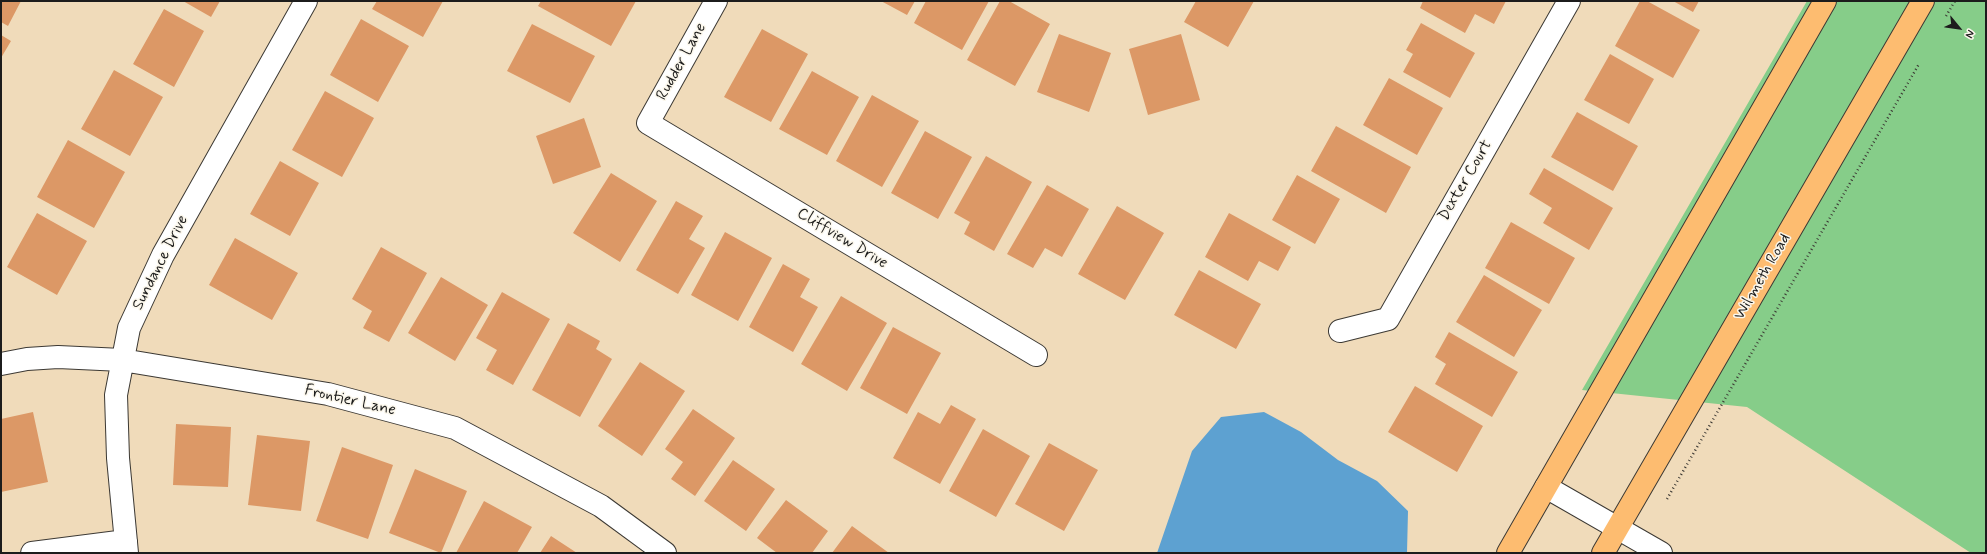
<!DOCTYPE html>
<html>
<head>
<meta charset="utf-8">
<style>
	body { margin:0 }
	#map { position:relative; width:1987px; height:554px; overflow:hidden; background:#f0dbba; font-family:Mynerve,sans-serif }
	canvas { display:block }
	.frame { position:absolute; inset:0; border:2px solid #1c1c1c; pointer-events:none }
	.north { position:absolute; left:1939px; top:8px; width:40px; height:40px; -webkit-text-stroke:3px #fbf7ec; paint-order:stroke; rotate:119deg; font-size:11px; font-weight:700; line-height:16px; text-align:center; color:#1c1c1c }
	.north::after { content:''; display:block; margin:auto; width:14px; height:18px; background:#1c1c1c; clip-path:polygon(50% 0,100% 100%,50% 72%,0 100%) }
</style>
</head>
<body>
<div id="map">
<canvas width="1987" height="554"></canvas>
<div class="frame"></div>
<div class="north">N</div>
</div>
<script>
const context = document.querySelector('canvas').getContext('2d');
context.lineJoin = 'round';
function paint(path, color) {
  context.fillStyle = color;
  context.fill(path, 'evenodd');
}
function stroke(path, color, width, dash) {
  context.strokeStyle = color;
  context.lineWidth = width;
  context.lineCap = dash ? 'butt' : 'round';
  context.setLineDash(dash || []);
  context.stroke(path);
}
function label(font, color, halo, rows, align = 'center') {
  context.font = font + ' Mynerve,sans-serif';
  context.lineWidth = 3;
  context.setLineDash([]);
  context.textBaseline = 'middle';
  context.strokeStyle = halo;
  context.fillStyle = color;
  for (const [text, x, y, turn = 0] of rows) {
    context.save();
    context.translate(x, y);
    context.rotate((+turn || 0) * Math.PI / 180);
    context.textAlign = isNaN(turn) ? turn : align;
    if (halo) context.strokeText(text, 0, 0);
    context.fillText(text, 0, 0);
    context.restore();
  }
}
paint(new Path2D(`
	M 1807,1 L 1986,1 L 1986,553 L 1971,553 L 1747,407 L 1582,390 Z`), '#86cd89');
paint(new Path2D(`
	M 1264,412 L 1301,432 L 1338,460 L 1377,481 L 1408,511 L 1407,553 L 1157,553 L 1192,451 L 1221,417 Z`), '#5da1d1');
paint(new Path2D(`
	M 1,1 L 21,1 L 8,26 L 1,22 Z
	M 183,1 L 220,1 L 211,17 Z
	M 377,1 L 443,1 L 423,37 L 372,9 Z
	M 541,1 L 636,1 L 611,46 L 538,6 Z
	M 881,1 L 915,1 L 907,15 Z
	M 926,1 L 989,1 L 962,50 L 914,23 Z
	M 1000,1 L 1009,1 L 1050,24 L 1015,86 L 967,60 Z
	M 1196,1 L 1254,1 L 1228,47 L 1184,22 Z
	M 1423,1 L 1506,1 L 1494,24 L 1475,14 L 1465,33 L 1420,8 Z
	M 1640,1 L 1647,1 L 1700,30 L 1673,78 L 1615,46 Z
	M 1673,1 L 1699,1 L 1693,12 Z
	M 164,9 L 204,31 L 174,87 L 133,64 Z
	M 361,19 L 409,46 L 378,102 L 330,75 Z
	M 1421,23 L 1475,53 L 1450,98 L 1403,72 L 1413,54 L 1406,50 Z
	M 532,24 L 595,56 L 570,103 L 507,71 Z
	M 762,29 L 808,54 L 771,122 L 724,97 Z
	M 1059,34 L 1111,53 L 1089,112 L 1037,92 Z
	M 1181,34 L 1200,100 L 1148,115 L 1129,49 Z
	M 1,35 L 11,41 L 1,58 Z
	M 1610,54 L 1654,79 L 1629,124 L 1584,100 Z
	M 114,70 L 163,97 L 130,156 L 81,129 Z
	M 812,71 L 859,97 L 827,155 L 779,129 Z
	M 1389,78 L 1443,108 L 1417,155 L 1363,125 Z
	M 325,91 L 374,118 L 342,177 L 292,150 Z
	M 872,95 L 919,121 L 882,187 L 836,161 Z
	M 1577,112 L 1638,146 L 1613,191 L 1551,157 Z
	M 584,118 L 601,167 L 553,184 L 536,136 Z
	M 1336,126 L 1411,167 L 1386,213 L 1311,171 Z
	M 925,131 L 972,157 L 938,219 L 891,193 Z
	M 68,140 L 125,172 L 94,228 L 37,197 Z
	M 986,156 L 1032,182 L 994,251 L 964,234 L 970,222 L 954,213 Z
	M 280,161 L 319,183 L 290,236 L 250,214 Z
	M 1544,168 L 1613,208 L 1589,250 L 1543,223 L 1552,208 L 1529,194 Z
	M 611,173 L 657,201 L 620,262 L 573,233 Z
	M 1297,175 L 1340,199 L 1315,244 L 1272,220 Z
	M 1047,185 L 1089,209 L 1062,257 L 1045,248 L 1033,268 L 1007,254 Z
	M 676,201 L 703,216 L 689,239 L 705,248 L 678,294 L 636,270 Z
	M 1117,206 L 1164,233 L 1125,300 L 1078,274 Z
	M 37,213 L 87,241 L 57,295 L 7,267 Z
	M 1229,213 L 1291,247 L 1278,271 L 1259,261 L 1248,281 L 1205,257 Z
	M 1511,222 L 1575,258 L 1549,304 L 1485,268 Z
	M 725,232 L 772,258 L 738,321 L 691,295 Z
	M 235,238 L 298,273 L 272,320 L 209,285 Z
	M 381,247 L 427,273 L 389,342 L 363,328 L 372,311 L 352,299 Z
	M 783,264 L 810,279 L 800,297 L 818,307 L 793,352 L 749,327 Z
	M 1199,270 L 1261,304 L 1236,349 L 1174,315 Z
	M 1484,275 L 1542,310 L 1514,357 L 1456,322 Z
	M 441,277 L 488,305 L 455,361 L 408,333 Z
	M 502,292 L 550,319 L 513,385 L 486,370 L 497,350 L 476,338 Z
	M 841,296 L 887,323 L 847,391 L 801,364 Z
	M 568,323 L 600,341 L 596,349 L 612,359 L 580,417 L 532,390 Z
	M 893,327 L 941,353 L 907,414 L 860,388 Z
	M 1449,332 L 1518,372 L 1492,417 L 1435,384 L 1446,364 L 1435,357 Z
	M 640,362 L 685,391 L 642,456 L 598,426 Z
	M 1415,386 L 1483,426 L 1457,472 L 1388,432 Z
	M 951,405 L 976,419 L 940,484 L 893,458 L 918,412 L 940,424 Z
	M 693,409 L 735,438 L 695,496 L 671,479 L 683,462 L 665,449 Z
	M 33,412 L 48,482 L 1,492 L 1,419 Z
	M 176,424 L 231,427 L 228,487 L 173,485 Z
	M 983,429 L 1030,456 L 996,517 L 949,491 Z
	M 257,435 L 310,441 L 301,511 L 248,505 Z
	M 1049,443 L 1098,470 L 1064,531 L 1015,504 Z
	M 342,447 L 393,465 L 368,539 L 316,521 Z
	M 733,460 L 775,489 L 746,531 L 704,501 Z
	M 415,469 L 467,491 L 441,553 L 389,533 Z
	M 786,500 L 828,531 L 812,553 L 777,553 L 757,538 Z
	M 484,501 L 532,527 L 517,553 L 456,553 Z
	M 852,526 L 889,553 L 832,553 Z
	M 551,536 L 577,553 L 540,553 Z`), '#dc9866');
const minor = new Path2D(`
	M 716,1 L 648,123 L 1036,355
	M 1340,331 L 1388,319 L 1569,1
	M 1,364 L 27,359 L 58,357 L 122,360 L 328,394 L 455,428 L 601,506 L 665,553
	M 1546,487 L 1661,553
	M 32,553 L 126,541
	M 127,553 L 118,458 L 116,395 L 129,328 L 163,255 L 306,1`);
const major = new Path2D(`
	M 1508,553 L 1825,1
	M 1603,553 L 1923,1`);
stroke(minor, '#3c3934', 24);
stroke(major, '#3c3934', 24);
stroke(new Path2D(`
	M 1946,16 L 1955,1
	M 1667,499 L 1919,64`), '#3c3934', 2.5, [1, 3]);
stroke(minor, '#fff', 22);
stroke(major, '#fdbc70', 22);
label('16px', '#1c1c1c', '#fbf7ec', [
	["Rudder Lane",682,62,-61],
	["Dexter Court",1466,181,-60],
	["Cliffview Drive",842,239,31],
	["Sundance Drive",161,263,-63],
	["Wilmeth Road",1763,277,-60],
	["Frontier Lane",350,401,13]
]);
</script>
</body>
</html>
